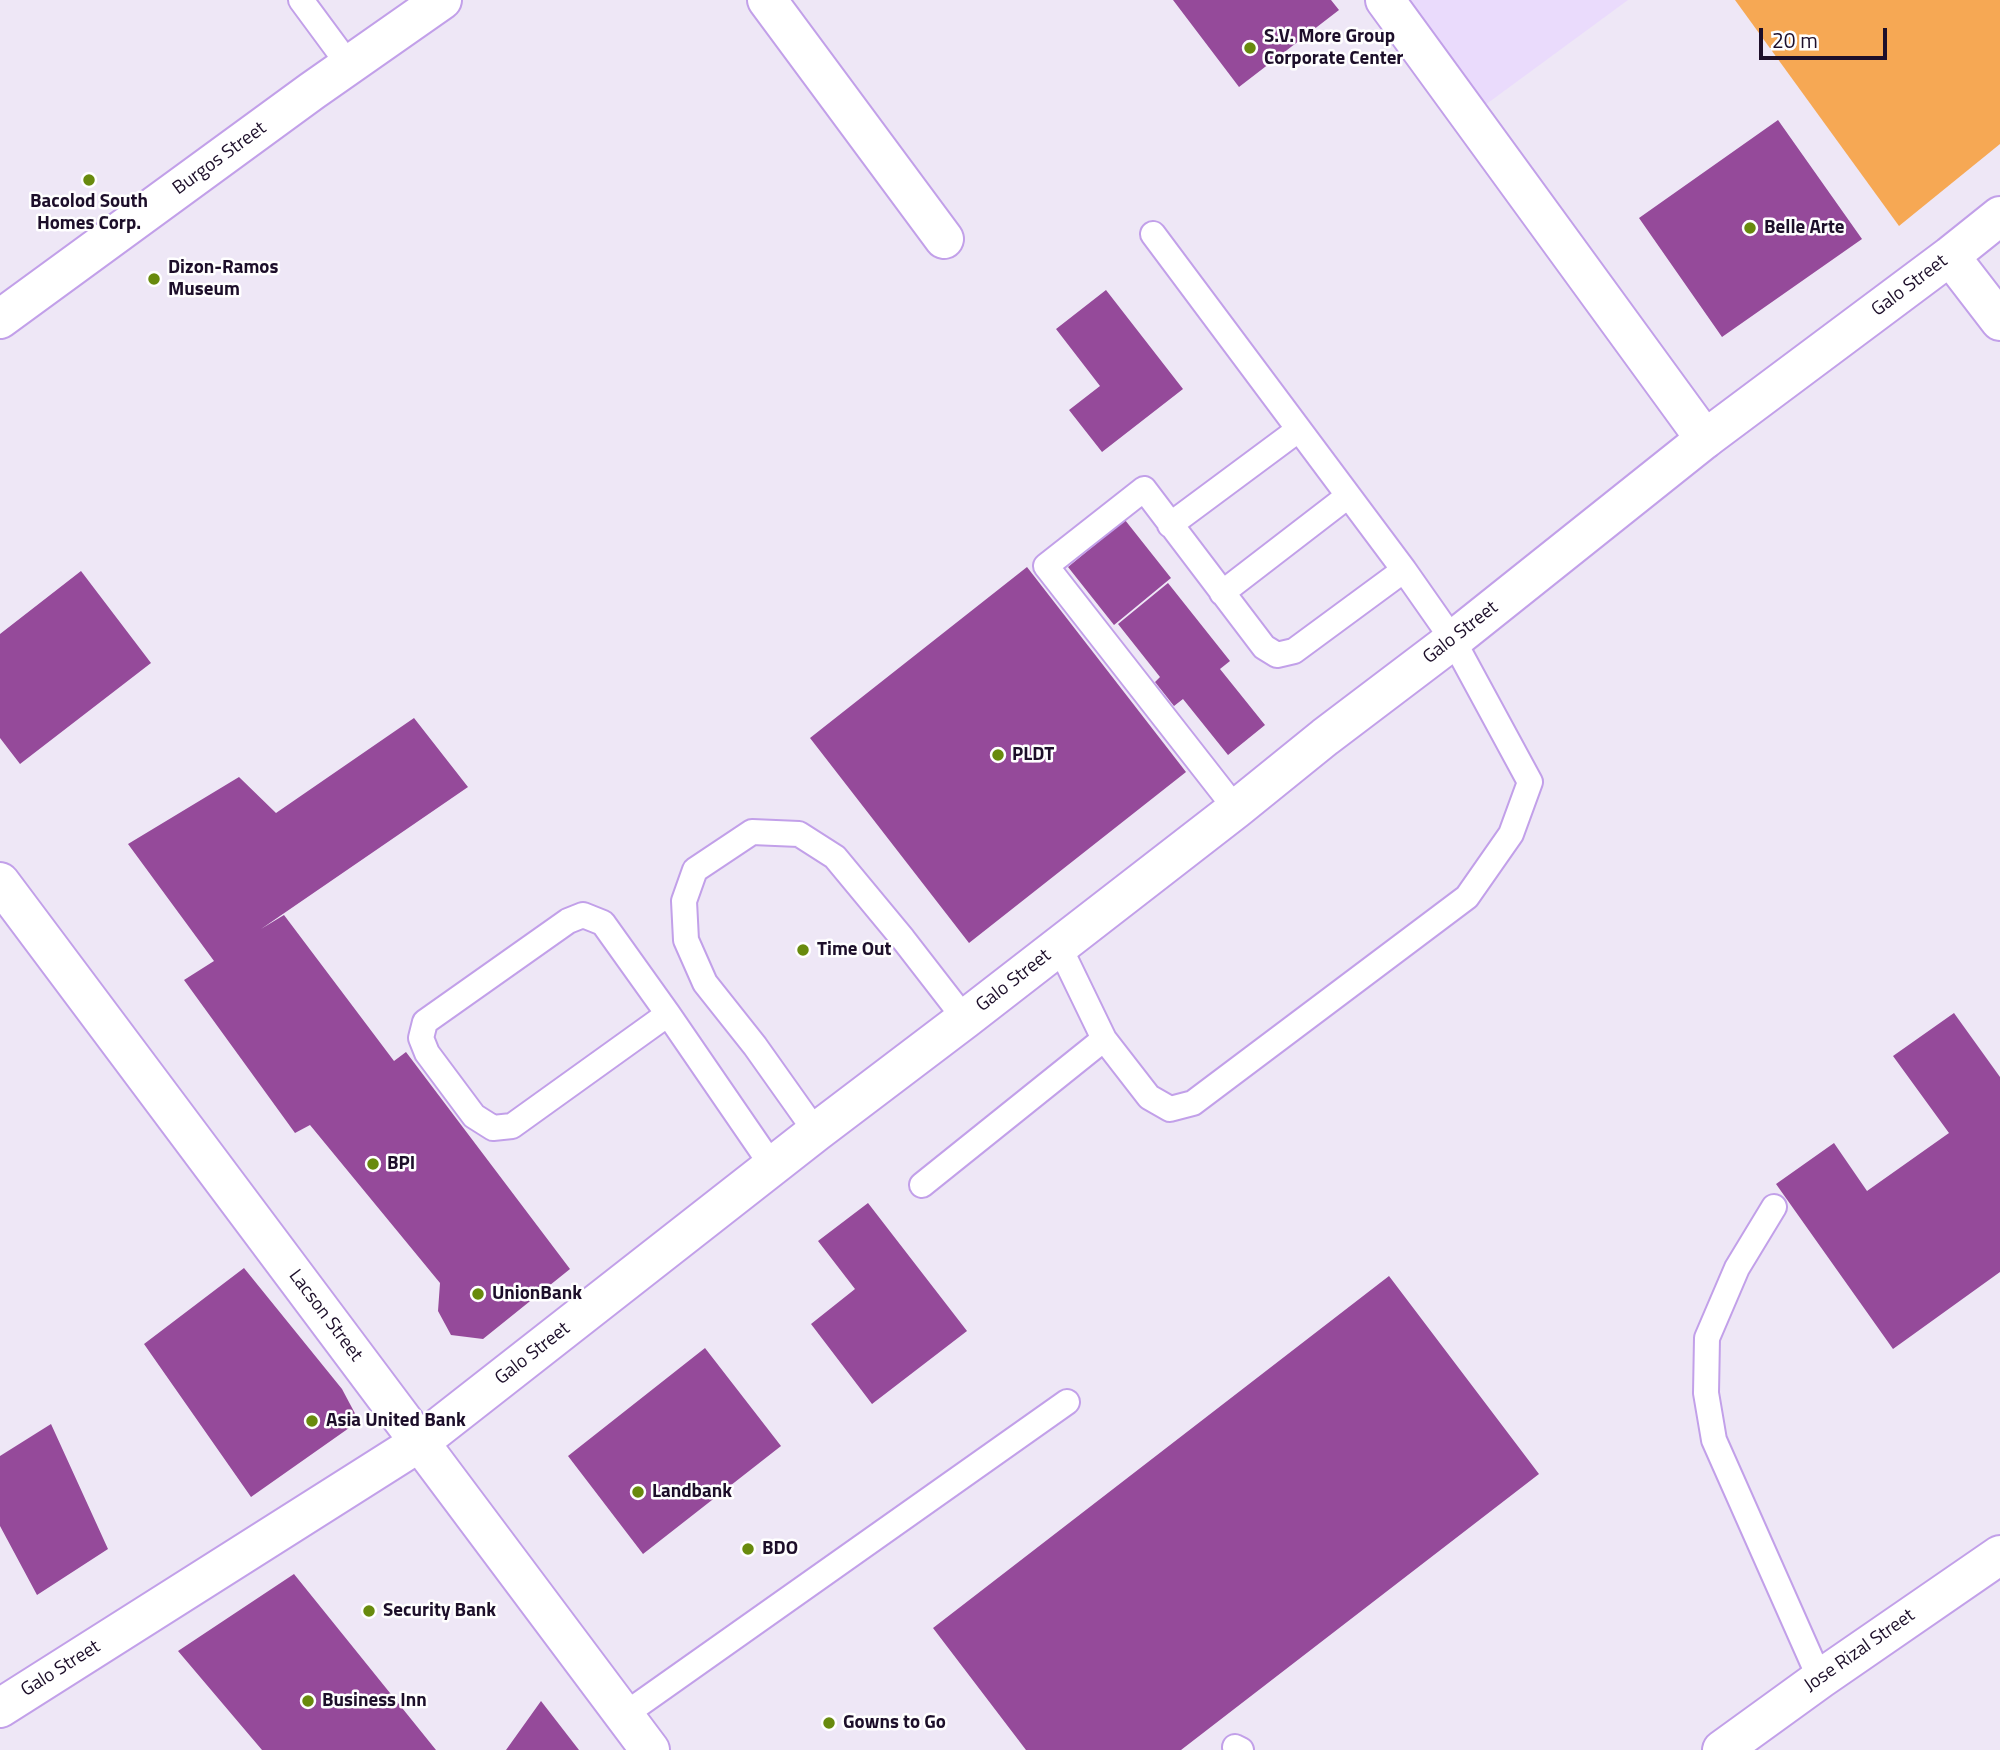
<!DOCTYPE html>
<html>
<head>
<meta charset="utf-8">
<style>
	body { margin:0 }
	#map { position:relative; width:2000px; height:1750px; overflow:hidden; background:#eee7f6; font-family:"Titillium Web",sans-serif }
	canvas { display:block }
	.scale { position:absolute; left:1759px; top:28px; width:128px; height:32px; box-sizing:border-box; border:4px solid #1d0f2a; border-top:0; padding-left:9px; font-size:21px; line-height:24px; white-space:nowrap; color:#1d0f2a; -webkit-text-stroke:5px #fff; paint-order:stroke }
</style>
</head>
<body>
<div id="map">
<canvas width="2000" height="1750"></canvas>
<div class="scale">20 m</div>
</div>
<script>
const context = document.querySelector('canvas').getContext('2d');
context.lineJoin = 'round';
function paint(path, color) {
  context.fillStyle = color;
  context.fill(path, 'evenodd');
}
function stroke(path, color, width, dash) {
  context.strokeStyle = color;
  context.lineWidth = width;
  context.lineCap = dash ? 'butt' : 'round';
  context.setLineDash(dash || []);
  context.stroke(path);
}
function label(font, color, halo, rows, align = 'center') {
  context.font = font + ' "Titillium Web",sans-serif';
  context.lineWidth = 5;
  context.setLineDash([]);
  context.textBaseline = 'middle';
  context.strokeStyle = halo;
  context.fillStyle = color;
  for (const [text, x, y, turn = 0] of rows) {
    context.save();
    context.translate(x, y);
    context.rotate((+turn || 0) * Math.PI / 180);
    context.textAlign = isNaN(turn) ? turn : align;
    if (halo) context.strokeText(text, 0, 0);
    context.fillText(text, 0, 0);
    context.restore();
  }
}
paint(new Path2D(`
	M 1403,0 L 1628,0 L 1481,108 Z`), '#eadbfc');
paint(new Path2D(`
	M 1735,0 L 2000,0 L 2000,144 L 1899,226 Z`), '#f6a854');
paint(new Path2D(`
	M 1173,0 L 1331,0 L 1339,10 L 1239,87 Z
	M 1778,120 L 1862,239 L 1722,337 L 1639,218 Z
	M 1106,290 L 1183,389 L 1102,452 L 1069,410 L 1100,386 L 1056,329 Z
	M 1125,520 L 1171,578 L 1114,625 L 1068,567 Z
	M 1027,567 L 1186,772 L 969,943 L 810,738 Z
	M 81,571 L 151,663 L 20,764 L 0,738 L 0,634 Z
	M 1168,583 L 1230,661 L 1220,669 L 1265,725 L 1228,755 L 1183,699 L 1174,706 L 1155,682 L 1160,677 L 1118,624 Z
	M 414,718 L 468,787 L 261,929 L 284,915 L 394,1061 L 406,1052 L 570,1269 L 483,1339 L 451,1335 L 438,1311 L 440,1283 L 310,1125 L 295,1133 L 184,980 L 214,961 L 128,844 L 239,777 L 276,813 Z
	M 1954,1013 L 2000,1077 L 2000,1272 L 1893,1349 L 1776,1184 L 1834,1143 L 1867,1191 L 1949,1133 L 1893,1056 Z
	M 868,1203 L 967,1331 L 872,1404 L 811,1324 L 855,1289 L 818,1241 Z
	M 244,1268 L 342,1389 L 359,1421 L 251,1497 L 144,1344 Z
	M 1389,1276 L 1539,1474 L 1181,1750 L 1026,1750 L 933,1628 Z
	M 705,1348 L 781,1446 L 643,1554 L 568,1456 Z
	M 51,1424 L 108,1549 L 37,1595 L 0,1526 L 0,1456 Z
	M 294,1574 L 436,1750 L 262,1750 L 178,1651 Z
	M 541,1701 L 579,1750 L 506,1750 Z`), '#954a9a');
const service = new Path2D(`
	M 301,0 L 349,65
	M 1170,525 L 1298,430
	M 1222,593 L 1348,496
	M 1236,809 L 1046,566 L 1144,489 L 1264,647 L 1277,655 L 1294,651 L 1404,570
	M 1059,946 L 1104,1039 L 1149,1097 L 1170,1109 L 1193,1103 L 1467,897 L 1511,834 L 1530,782 L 1453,640 L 1404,570 L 1153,234
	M 668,1014 L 512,1126 L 493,1128 L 474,1116 L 427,1053 L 421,1038 L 425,1022 L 568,921 L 583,915 L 603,923 L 668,1014 L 773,1167
	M 816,1132 L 755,1046 L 705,983 L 686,940 L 684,901 L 695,870 L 752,832 L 799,834 L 835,857 L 903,939 L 965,1019
	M 922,1185 L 1104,1039
	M 1774,1207 L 1737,1268 L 1707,1338 L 1706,1393 L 1714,1440 L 1820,1679
	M 624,1715 L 1067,1402
	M 1235,1747 L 1241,1750`);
const minor = new Path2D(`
	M 767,0 L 944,239
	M 1385,0 L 1705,439`);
const tertiary = new Path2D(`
	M 1950,256 L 2000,321
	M 0,1708 L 420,1442 L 816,1132 L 965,1019 L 1236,809 L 1325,737 L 1453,640 L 1705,439 L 1950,256 L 2000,216
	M 1722,1750 L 1820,1679 L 2000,1555`);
const secondary = new Path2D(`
	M 0,319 L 312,91 L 442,0`);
const primary = new Path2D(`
	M 0,882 L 650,1750`);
stroke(service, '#c2a0e9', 28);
stroke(minor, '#c2a0e9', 42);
stroke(tertiary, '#c2a0e9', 42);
stroke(secondary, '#c2a0e9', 42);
stroke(primary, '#c2a0e9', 42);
stroke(service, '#fff', 24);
stroke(minor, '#fff', 38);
stroke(tertiary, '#fff', 38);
stroke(secondary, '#fff', 38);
stroke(primary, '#fff', 38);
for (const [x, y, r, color] of [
	[1250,48,7,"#688a0d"],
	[89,180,7,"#688a0d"],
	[1750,228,7,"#688a0d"],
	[154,279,7,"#688a0d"],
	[998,755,7,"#688a0d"],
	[803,950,7,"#688a0d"],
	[373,1164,7,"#688a0d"],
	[478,1294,7,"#688a0d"],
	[312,1421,7,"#688a0d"],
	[638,1492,7,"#688a0d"],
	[748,1549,7,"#688a0d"],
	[369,1611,7,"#688a0d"],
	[308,1701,7,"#688a0d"],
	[829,1723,7,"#688a0d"]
]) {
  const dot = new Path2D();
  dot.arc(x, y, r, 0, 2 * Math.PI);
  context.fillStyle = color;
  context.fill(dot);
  stroke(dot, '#fff', 2.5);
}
label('bold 19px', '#1d0f2a', '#fff', [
	["S.V. More Group",1264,37],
	["Corporate Center",1264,59],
	["Bacolod South",89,202,"center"],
	["Homes Corp.",89,224,"center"],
	["Belle Arte",1764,228],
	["Dizon-Ramos",168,268],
	["Museum",168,290],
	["PLDT",1012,755],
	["Time Out",817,950],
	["BPI",387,1164],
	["UnionBank",492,1294],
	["Asia United Bank",326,1421],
	["Landbank",652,1492],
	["BDO",762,1549],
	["Security Bank",383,1611],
	["Business Inn",322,1701],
	["Gowns to Go",843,1723]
], 'left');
label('19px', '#1d0f2a', '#fff', [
	["Burgos Street",220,159,-36],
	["Galo Street",1910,286,-37],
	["Galo Street",1461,633,-38],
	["Galo Street",1014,981,-38],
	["Lacson Street",325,1316,53],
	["Galo Street",533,1354,-38],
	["Jose Rizal Street",1860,1651,-35],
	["Galo Street",61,1669,-32]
]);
</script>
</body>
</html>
